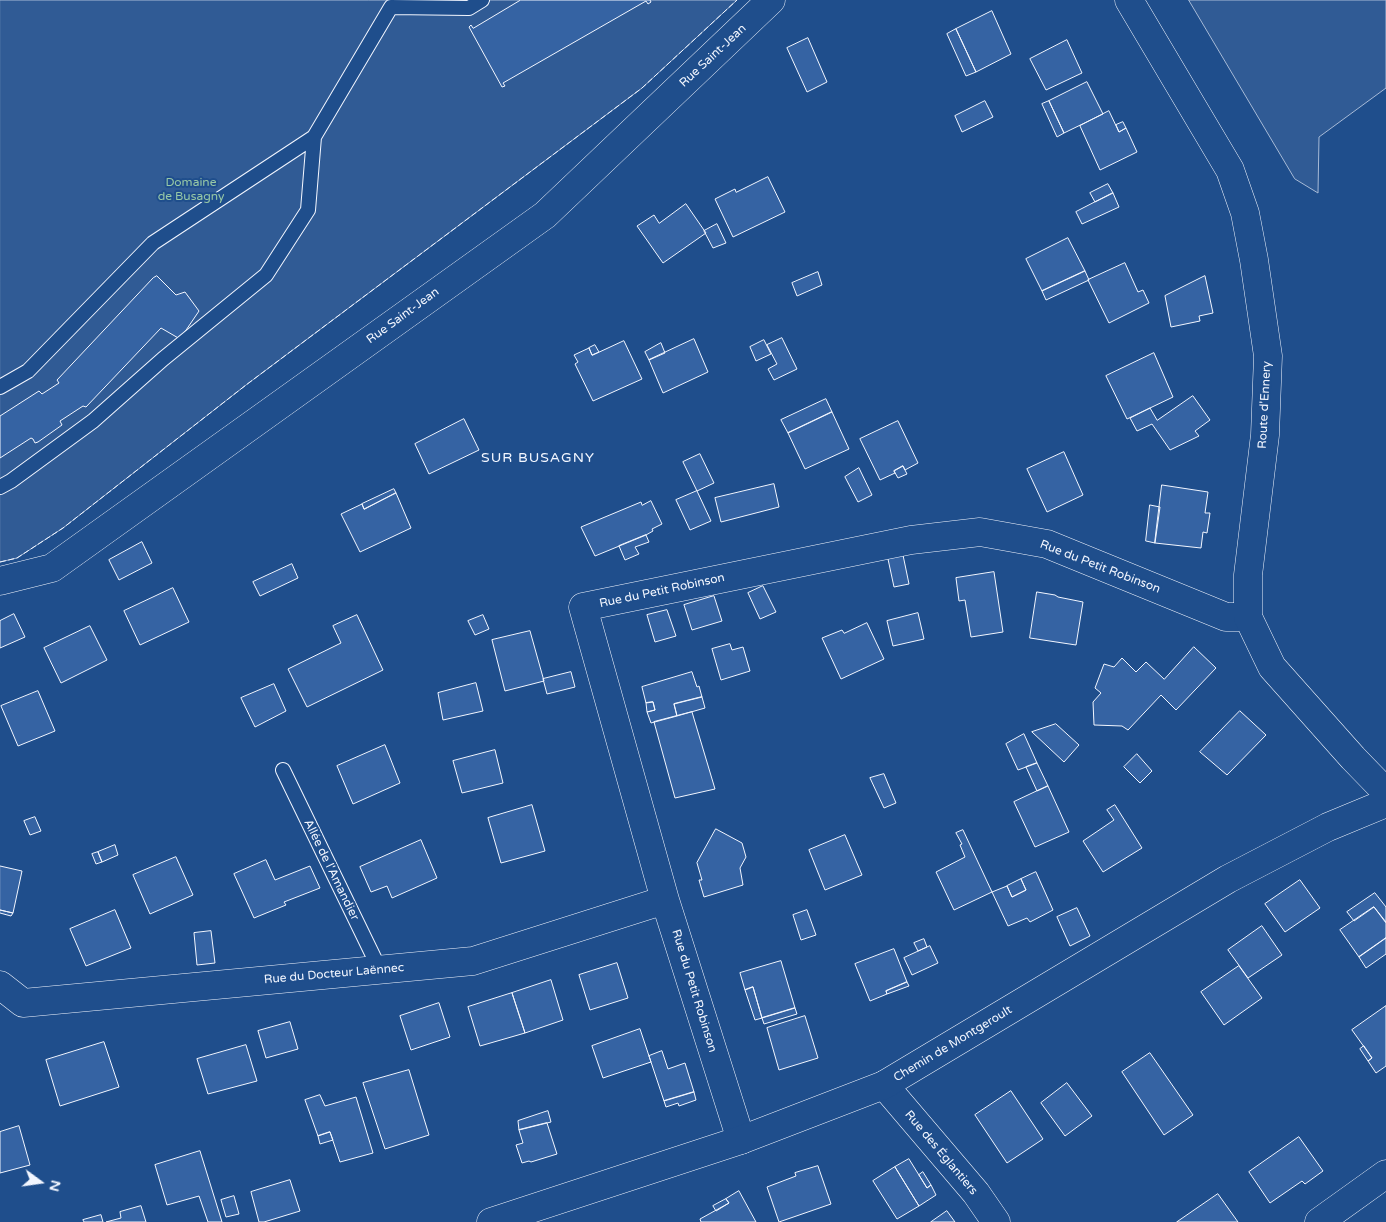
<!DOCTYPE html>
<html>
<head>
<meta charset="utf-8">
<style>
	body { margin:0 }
	#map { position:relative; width:1386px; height:1222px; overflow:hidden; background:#1f4e8c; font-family:"Varela Round",sans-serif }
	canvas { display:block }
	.north { position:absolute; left:15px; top:1157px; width:50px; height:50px; -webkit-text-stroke:4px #1f4e8c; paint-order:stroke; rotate:104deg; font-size:14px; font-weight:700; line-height:20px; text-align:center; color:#f2f6ff }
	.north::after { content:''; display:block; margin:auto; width:18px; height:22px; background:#f2f6ff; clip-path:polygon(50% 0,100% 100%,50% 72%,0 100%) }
</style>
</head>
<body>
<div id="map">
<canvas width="1386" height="1222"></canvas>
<div class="north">N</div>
</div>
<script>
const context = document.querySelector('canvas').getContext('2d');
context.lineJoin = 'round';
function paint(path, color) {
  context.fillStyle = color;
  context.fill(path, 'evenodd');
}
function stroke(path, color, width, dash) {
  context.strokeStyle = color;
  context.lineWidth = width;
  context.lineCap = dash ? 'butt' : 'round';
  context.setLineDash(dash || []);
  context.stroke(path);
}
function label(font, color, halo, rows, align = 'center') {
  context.font = font + ' "Varela Round",sans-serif';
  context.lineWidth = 4;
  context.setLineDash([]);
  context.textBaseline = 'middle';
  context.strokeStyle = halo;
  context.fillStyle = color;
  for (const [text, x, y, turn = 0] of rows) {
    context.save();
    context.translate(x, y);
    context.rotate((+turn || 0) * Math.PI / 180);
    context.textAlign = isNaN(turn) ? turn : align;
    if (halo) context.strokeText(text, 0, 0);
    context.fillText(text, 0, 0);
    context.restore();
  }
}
const built = new Path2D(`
	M 0,0 L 737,0 L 642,88 L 246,385 L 63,528 L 17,558 L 0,562 Z
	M 1189,0 L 1386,0 L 1386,88 L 1319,137 L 1318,193 L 1295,179 Z`);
paint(built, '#305b95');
stroke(built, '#a8bbd7', 1);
const building = new Path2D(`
	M 521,0 L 650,0 L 651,2 L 648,4 L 646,1 L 503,83 L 505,86 L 502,87 L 469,27 L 471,25 L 473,28 Z
	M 992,11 L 1011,54 L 976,72 L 956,29 Z
	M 956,29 L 976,72 L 966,76 L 947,34 Z
	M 808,38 L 827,82 L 807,92 L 787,48 Z
	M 1067,40 L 1082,73 L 1046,90 L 1030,59 Z
	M 1087,82 L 1103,114 L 1064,133 L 1049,101 Z
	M 985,101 L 993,117 L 962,132 L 955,116 Z
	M 1049,101 L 1064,133 L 1057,137 L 1042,104 Z
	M 1109,111 L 1119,132 L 1126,128 L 1137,152 L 1100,170 L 1080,126 Z
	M 1123,122 L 1126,128 L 1119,132 L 1116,125 Z
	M 768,177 L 785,212 L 733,237 L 715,199 L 735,189 L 736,192 Z
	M 1108,184 L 1113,193 L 1095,202 L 1090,193 Z
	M 1113,193 L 1119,207 L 1082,224 L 1076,212 Z
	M 686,204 L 706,233 L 663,263 L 637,226 L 654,215 L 659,223 Z
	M 717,224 L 726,243 L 713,248 L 704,231 Z
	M 1068,238 L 1085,271 L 1042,291 L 1026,259 Z
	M 1125,263 L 1138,292 L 1143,290 L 1149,303 L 1109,323 L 1088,280 Z
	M 1085,271 L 1089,280 L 1046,300 L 1042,291 Z
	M 818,272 L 822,285 L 797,296 L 792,283 Z
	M 157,276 L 176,295 L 185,292 L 199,311 L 180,339 L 161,328 L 86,407 L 83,406 L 60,421 L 62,425 L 38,442 L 35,443 L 33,439 L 31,438 L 0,458 L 0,416 L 39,391 L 42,394 L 59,383 L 57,380 L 153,278 Z
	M 1205,276 L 1213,313 L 1199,316 L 1200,321 L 1171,327 L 1165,296 Z
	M 782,338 L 797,369 L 774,380 L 768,369 L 777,364 L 767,345 Z
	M 694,339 L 708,372 L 663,393 L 649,360 Z
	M 764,340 L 771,354 L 756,361 L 750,347 Z
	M 624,341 L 642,379 L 593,401 L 575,364 L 578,362 L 574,355 L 589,348 L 592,355 Z
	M 661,343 L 665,353 L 649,360 L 645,352 Z
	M 595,345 L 599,352 L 592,355 L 589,348 Z
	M 1154,353 L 1173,397 L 1127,419 L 1106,376 Z
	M 1193,396 L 1210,420 L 1195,431 L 1199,436 L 1170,450 L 1152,424 L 1137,431 L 1130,418 L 1150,408 L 1157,420 Z
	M 826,399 L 832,412 L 788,433 L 781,420 Z
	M 832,412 L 849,449 L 805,469 L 788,433 Z
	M 464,419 L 479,450 L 429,474 L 415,444 Z
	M 898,421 L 918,463 L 905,470 L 903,466 L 894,471 L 895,473 L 880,480 L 860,439 Z
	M 1064,452 L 1083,495 L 1047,512 L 1027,469 Z
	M 700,454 L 714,483 L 697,491 L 683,462 Z
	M 903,466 L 907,474 L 898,478 L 894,471 Z
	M 859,468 L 872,495 L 858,502 L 845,477 Z
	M 774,484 L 779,507 L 721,522 L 715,498 Z
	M 1162,485 L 1208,492 L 1205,513 L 1210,513 L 1207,533 L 1203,532 L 1201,548 L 1155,543 Z
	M 394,489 L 396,493 L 364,509 L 362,504 Z
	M 697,491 L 711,521 L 690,530 L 676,500 Z
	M 396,493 L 411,528 L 360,552 L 341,514 L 362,504 L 364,509 Z
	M 651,501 L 662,524 L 652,529 L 653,531 L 646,535 L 595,556 L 581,527 L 641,502 L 642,505 Z
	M 1150,505 L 1160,507 L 1155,543 L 1146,541 Z
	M 646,535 L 649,542 L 635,547 L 639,554 L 625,560 L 619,546 Z
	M 142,542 L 152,563 L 119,580 L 109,560 Z
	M 903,555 L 909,584 L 894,587 L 888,559 Z
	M 292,564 L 298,578 L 260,596 L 253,582 Z
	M 994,572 L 1003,632 L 971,637 L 965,600 L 959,601 L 956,578 Z
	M 763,586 L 776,612 L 760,619 L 748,593 Z
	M 173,588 L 189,622 L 140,645 L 124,611 Z
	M 1037,592 L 1055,595 L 1058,597 L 1083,602 L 1076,645 L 1030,638 Z
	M 714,596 L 722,621 L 692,630 L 684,605 Z
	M 667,610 L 676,636 L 655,642 L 647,615 Z
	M 918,613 L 924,639 L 893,646 L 887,621 Z
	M 14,614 L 25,637 L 0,648 L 0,621 Z
	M 357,615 L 383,670 L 307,707 L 288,669 L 341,643 L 333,626 Z
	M 483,615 L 489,629 L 475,635 L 468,621 Z
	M 867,623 L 884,659 L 841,679 L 822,638 L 842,630 L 844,633 Z
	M 90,626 L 107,660 L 61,683 L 44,648 Z
	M 530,631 L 544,681 L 505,691 L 492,640 Z
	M 730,644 L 732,650 L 743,647 L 750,671 L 721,680 L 712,649 Z
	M 1194,647 L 1216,668 L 1176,710 L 1161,695 L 1128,730 L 1122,726 L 1094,725 L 1093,702 L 1101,693 L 1095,688 L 1104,664 L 1114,667 L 1122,658 L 1136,672 L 1146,662 L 1164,679 Z
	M 571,672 L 575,687 L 547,694 L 543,679 Z
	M 692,672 L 697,687 L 699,686 L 702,697 L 674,704 L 677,716 L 651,723 L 647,712 L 655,710 L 653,702 L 646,703 L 642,687 Z
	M 476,683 L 483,711 L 443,720 L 438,693 Z
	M 274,684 L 286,711 L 255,727 L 241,698 Z
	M 38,691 L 55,731 L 18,746 L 1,706 Z
	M 702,697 L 705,708 L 677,716 L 674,704 Z
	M 653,702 L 655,710 L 647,712 L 646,703 Z
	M 1240,711 L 1266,735 L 1227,775 L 1200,752 Z
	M 692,712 L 715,789 L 675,798 L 654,722 Z
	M 1056,724 L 1079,745 L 1064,762 L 1032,732 Z
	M 1024,734 L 1037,763 L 1018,770 L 1006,744 Z
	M 385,745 L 400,783 L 353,804 L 337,766 Z
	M 495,750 L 503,783 L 462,793 L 453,761 Z
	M 1137,754 L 1152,771 L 1140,783 L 1124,767 Z
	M 1037,763 L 1048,786 L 1037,791 L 1026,767 Z
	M 884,774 L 896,803 L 884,808 L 870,778 Z
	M 1048,786 L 1069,832 L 1035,847 L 1014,802 Z
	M 532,805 L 545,851 L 501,863 L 488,818 Z
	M 1115,805 L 1142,848 L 1103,872 L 1083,841 L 1114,820 L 1107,810 Z
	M 35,817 L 41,831 L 30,835 L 24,821 Z
	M 716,829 L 742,843 L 746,857 L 740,868 L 743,885 L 704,897 L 699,880 L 702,880 L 697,863 Z
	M 963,830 L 992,892 L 954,910 L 936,872 L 965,857 L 960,845 L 962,844 L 956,833 Z
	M 845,835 L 862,875 L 825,890 L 809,850 Z
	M 421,840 L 437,878 L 392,898 L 387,886 L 371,892 L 360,867 Z
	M 115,845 L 118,855 L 102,862 L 98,852 Z
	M 98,852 L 102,862 L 96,864 L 92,854 Z
	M 176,857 L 193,895 L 150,914 L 133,875 Z
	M 266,860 L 275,880 L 310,866 L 320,888 L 284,902 L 286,905 L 254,918 L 234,874 Z
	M 0,866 L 22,871 L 13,913 L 0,910 Z
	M 1036,872 L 1053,910 L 1030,922 L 1027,918 L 1008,926 L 992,892 L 1007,886 L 1012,897 L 1026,890 L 1021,879 Z
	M 1021,879 L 1026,890 L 1012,897 L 1007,886 Z
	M 1300,880 L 1320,908 L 1285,932 L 1265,904 Z
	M 1375,893 L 1386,907 L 1386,922 L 1374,907 L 1354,921 L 1347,912 Z
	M 1374,907 L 1386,923 L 1386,938 L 1359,957 L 1340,930 Z
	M 1077,908 L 1090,936 L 1070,946 L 1057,917 Z
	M 0,910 L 13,913 L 11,916 L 0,913 Z
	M 115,910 L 131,948 L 86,966 L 70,929 Z
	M 807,910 L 816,935 L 801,940 L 793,915 Z
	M 1262,926 L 1282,955 L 1248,978 L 1228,950 Z
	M 211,931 L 215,963 L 197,965 L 194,933 Z
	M 1386,938 L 1386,954 L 1366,968 L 1359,957 Z
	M 924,939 L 927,947 L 918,951 L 914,943 Z
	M 930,946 L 938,963 L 912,975 L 904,958 Z
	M 894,949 L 907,982 L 886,991 L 887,994 L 870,1001 L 855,964 Z
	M 781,961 L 795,1008 L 762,1018 L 753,987 L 745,990 L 740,973 Z
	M 617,963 L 628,998 L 590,1010 L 579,975 Z
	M 1239,966 L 1262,998 L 1224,1025 L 1201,992 Z
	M 551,980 L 563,1020 L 525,1033 L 512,993 Z
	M 907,982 L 909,986 L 887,994 L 886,991 Z
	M 753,987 L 762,1018 L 755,1020 L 745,990 Z
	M 512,993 L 525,1033 L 480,1046 L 468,1007 Z
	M 439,1003 L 450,1037 L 411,1050 L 400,1016 Z
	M 1386,1006 L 1386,1066 L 1376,1073 L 1368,1061 L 1372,1058 L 1352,1030 Z
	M 795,1008 L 797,1014 L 764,1024 L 762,1018 Z
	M 805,1016 L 818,1058 L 779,1070 L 767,1028 Z
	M 290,1022 L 298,1049 L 266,1058 L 258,1031 Z
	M 640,1029 L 651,1062 L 603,1078 L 592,1046 Z
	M 104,1042 L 119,1087 L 60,1106 L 46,1060 Z
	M 246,1045 L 257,1081 L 208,1094 L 197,1059 Z
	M 1364,1046 L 1372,1058 L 1368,1061 L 1360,1049 Z
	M 662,1051 L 668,1069 L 685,1063 L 694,1092 L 664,1101 L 649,1056 Z
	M 1150,1053 L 1193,1115 L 1164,1135 L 1122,1072 Z
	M 409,1070 L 429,1135 L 385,1149 L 363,1083 Z
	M 1067,1083 L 1092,1116 L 1065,1136 L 1041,1103 Z
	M 1011,1091 L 1043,1139 L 1007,1163 L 975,1115 Z
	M 694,1092 L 696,1100 L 679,1106 L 678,1103 L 666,1107 L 664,1101 Z
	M 320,1095 L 325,1106 L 356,1097 L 373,1153 L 340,1162 L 330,1132 L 318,1136 L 305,1100 Z
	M 548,1111 L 551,1122 L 519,1130 L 518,1121 Z
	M 547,1123 L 557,1154 L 531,1162 L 529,1161 L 522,1163 L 516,1145 L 523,1143 L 519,1130 Z
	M 19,1126 L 30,1165 L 0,1173 L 0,1132 Z
	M 330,1132 L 333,1140 L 320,1144 L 318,1136 Z
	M 1299,1137 L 1323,1171 L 1305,1184 L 1302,1181 L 1270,1203 L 1249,1172 Z
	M 200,1151 L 222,1222 L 208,1222 L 199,1196 L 167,1205 L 155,1165 Z
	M 909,1159 L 927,1188 L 931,1185 L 936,1195 L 919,1206 L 895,1167 Z
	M 818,1166 L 831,1204 L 779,1222 L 767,1187 L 796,1176 L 795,1173 Z
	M 895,1167 L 919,1206 L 897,1219 L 873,1181 Z
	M 923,1172 L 931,1185 L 927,1188 L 919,1175 Z
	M 290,1180 L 300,1211 L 264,1222 L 259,1222 L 251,1192 Z
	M 739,1191 L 756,1222 L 701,1222 L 700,1219 L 729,1203 L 726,1199 Z
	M 1218,1194 L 1238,1222 L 1177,1222 Z
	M 234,1196 L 239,1214 L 226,1217 L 221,1200 Z
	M 726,1199 L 729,1203 L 716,1211 L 713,1206 Z
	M 141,1206 L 146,1222 L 106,1222 L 121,1218 L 120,1212 Z
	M 947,1211 L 955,1222 L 931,1222 Z
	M 101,1215 L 103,1222 L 84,1222 L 83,1220 Z`);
paint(building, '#3563a3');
stroke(building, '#f2f6ff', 1);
const lane = new Path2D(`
	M 0,387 L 28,371 L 153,243 L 314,137 L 391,7 L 469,8 L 482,0
	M 0,487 L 11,481 L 93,421 L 163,359 L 266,275 L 308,210 L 314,137
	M 283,770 L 380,970`);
const street = new Path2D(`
	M 0,581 L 52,568 L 545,215 L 771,0
	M 0,985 L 23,1003 L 473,961 L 665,900
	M 884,1085 L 976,1193 L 996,1222
	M 741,1140 L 665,900 L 583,607 L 911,540 L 980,532 L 1047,544 L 1226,617 L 1248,617
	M 1319,1222 L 1386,1174`);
const secondary = new Path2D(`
	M 1129,0 L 1230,170 L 1245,213 L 1254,260 L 1268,356 L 1265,435 L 1248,575 L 1248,617 L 1272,667 L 1353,758 L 1386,792
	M 491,1222 L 741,1140 L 884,1085 L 1228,879 L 1328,827 L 1386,803`);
stroke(lane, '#f2f6ff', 16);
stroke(street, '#f2f6ff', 29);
stroke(secondary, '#f2f6ff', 29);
stroke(lane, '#1f4e8c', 14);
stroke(street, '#1f4e8c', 28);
stroke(secondary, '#1f4e8c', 28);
stroke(new Path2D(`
	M 0,562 L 17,558 L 63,528 L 246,385 L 642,88 L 737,0`), '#f2f6ff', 1, [6, 2.5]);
label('12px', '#f2f6ff', '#1f4e8c', [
	["Rue Saint-Jean",713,56,-43],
	["Rue Saint-Jean",403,316,-36],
	["Route d'Ennery",1265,405,-87],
	["Rue du Petit Robinson",1100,567,21],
	["Rue du Petit Robinson",662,591,-12],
	["Allée de l'Amandier",331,870,64],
	["Rue du Docteur Laënnec",334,974,-5],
	["Rue du Petit Robinson",694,991,73],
	["Chemin de Montgeroult",953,1044,-31],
	["Rue des Églantiers",941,1153,50]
]);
label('12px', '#97c8a6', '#1f4e8c', [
	["Domaine",191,183],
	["de Busagny",191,197]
]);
context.letterSpacing = '1px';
label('14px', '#f2f6ff', '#1f4e8c', [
	["SUR BUSAGNY",538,458]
]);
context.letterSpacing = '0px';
</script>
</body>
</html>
